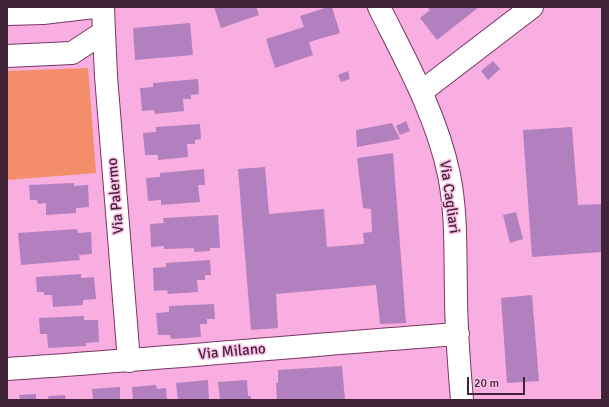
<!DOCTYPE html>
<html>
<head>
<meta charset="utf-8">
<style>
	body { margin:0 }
	#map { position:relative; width:609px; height:407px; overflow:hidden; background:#f8aee0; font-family:Signika,sans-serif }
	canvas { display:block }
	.frame { position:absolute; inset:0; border:8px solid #402337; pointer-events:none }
	.scale { position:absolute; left:467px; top:377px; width:58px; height:18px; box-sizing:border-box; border:2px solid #402337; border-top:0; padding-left:5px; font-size:12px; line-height:14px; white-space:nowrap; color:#402337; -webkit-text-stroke:3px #fdc1e9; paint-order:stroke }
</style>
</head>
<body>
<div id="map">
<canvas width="609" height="407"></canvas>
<div class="frame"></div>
<div class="scale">20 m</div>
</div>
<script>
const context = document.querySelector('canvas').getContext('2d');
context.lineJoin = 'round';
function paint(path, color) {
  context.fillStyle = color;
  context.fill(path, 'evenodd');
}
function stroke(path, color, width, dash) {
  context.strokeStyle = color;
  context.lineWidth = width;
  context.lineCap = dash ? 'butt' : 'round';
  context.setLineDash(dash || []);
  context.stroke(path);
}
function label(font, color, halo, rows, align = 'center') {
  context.font = font + ' Signika,sans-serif';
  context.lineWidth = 3;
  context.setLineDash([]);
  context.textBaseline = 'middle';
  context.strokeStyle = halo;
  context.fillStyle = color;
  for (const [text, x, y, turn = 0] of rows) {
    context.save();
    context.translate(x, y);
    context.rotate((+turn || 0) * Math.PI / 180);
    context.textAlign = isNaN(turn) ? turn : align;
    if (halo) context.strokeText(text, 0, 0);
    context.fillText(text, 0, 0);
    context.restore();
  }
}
paint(new Path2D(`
	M 88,68 L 96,173 L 7,180 L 7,71 Z`), '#f48d6a');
paint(new Path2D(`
	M 214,7 L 256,7 L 259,15 L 221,28 Z
	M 328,7 L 332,7 L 340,33 L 309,42 L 313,55 L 275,68 L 266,39 L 304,27 L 300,16 Z
	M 427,7 L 479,7 L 437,40 L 420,18 L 430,10 Z
	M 190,23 L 193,55 L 135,60 L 133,28 Z
	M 493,61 L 500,69 L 488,80 L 481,71 Z
	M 348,71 L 350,79 L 341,82 L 338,75 Z
	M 198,79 L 199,94 L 191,95 L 191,99 L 183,99 L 184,111 L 155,114 L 154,110 L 142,111 L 140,88 L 153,87 L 153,83 Z
	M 406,121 L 410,131 L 400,135 L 396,126 Z
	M 392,123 L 400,139 L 357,147 L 356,130 Z
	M 200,124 L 201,139 L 195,140 L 195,144 L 187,144 L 188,157 L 158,160 L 158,155 L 145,155 L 143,133 L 156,132 L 156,127 Z
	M 572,127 L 578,205 L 602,204 L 602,252 L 532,257 L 523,130 Z
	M 393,153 L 406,323 L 380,324 L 376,285 L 276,294 L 278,328 L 251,330 L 238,169 L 265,167 L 269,214 L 324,209 L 327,247 L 364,244 L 363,233 L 372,232 L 371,209 L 363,208 L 357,158 Z
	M 204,169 L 205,185 L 198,185 L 200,202 L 161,205 L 161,200 L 148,201 L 146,178 L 160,177 L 160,173 Z
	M 74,183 L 74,186 L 88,185 L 89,207 L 76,208 L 76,213 L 46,215 L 46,203 L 38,204 L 37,200 L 30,200 L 29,185 Z
	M 516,212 L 523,239 L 510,243 L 503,215 Z
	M 218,215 L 220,248 L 210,248 L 210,251 L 194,252 L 194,248 L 164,249 L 164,246 L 151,247 L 150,224 L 164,223 L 163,218 Z
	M 77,229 L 78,233 L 91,232 L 92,254 L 79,255 L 80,260 L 21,265 L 18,233 Z
	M 210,260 L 211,275 L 205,275 L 205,280 L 197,280 L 198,292 L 168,294 L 167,290 L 154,291 L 153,268 L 166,267 L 166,263 Z
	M 81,274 L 81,278 L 94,277 L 96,299 L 83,300 L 83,305 L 53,307 L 52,295 L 44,295 L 44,292 L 37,292 L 36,277 Z
	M 532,295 L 539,381 L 507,383 L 501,298 Z
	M 214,304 L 215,319 L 207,319 L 207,324 L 200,324 L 201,337 L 171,339 L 170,335 L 158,335 L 156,313 L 169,312 L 169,306 Z
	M 84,316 L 84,320 L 98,320 L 99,342 L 86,343 L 86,346 L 48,348 L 47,334 L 40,334 L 39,318 Z
	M 342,366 L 345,400 L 277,400 L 276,383 L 278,383 L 278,370 Z
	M 208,380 L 209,400 L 178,400 L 176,383 Z
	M 247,380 L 248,396 L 251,396 L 251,400 L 220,400 L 218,382 Z
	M 156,385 L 157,389 L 166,388 L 167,400 L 133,400 L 132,387 Z
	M 120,387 L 120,400 L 93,400 L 92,389 Z
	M 36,394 L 36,400 L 20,400 L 19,395 Z
	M 65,395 L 66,400 L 49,400 L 48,396 Z`), '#b280bf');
const minor = new Path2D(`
	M 379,7 C 406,61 437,116 449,175 C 457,214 455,255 456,294 C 456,329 459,365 462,400
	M 7,14 L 43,13 L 94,7
	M 104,32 L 106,76 L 129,361
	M 7,56 L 72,53 L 104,32 L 103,7
	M 421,92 L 532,7
	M 7,369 C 157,359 307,345 458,334`);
stroke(minor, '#773764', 24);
stroke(minor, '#fff', 22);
label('15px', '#402337', '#fdc1e9', [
	["Via Palermo",116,196,-95],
	["Via Cagliari",449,197,82],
	["Via Milano",232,352,-5]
]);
</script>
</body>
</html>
